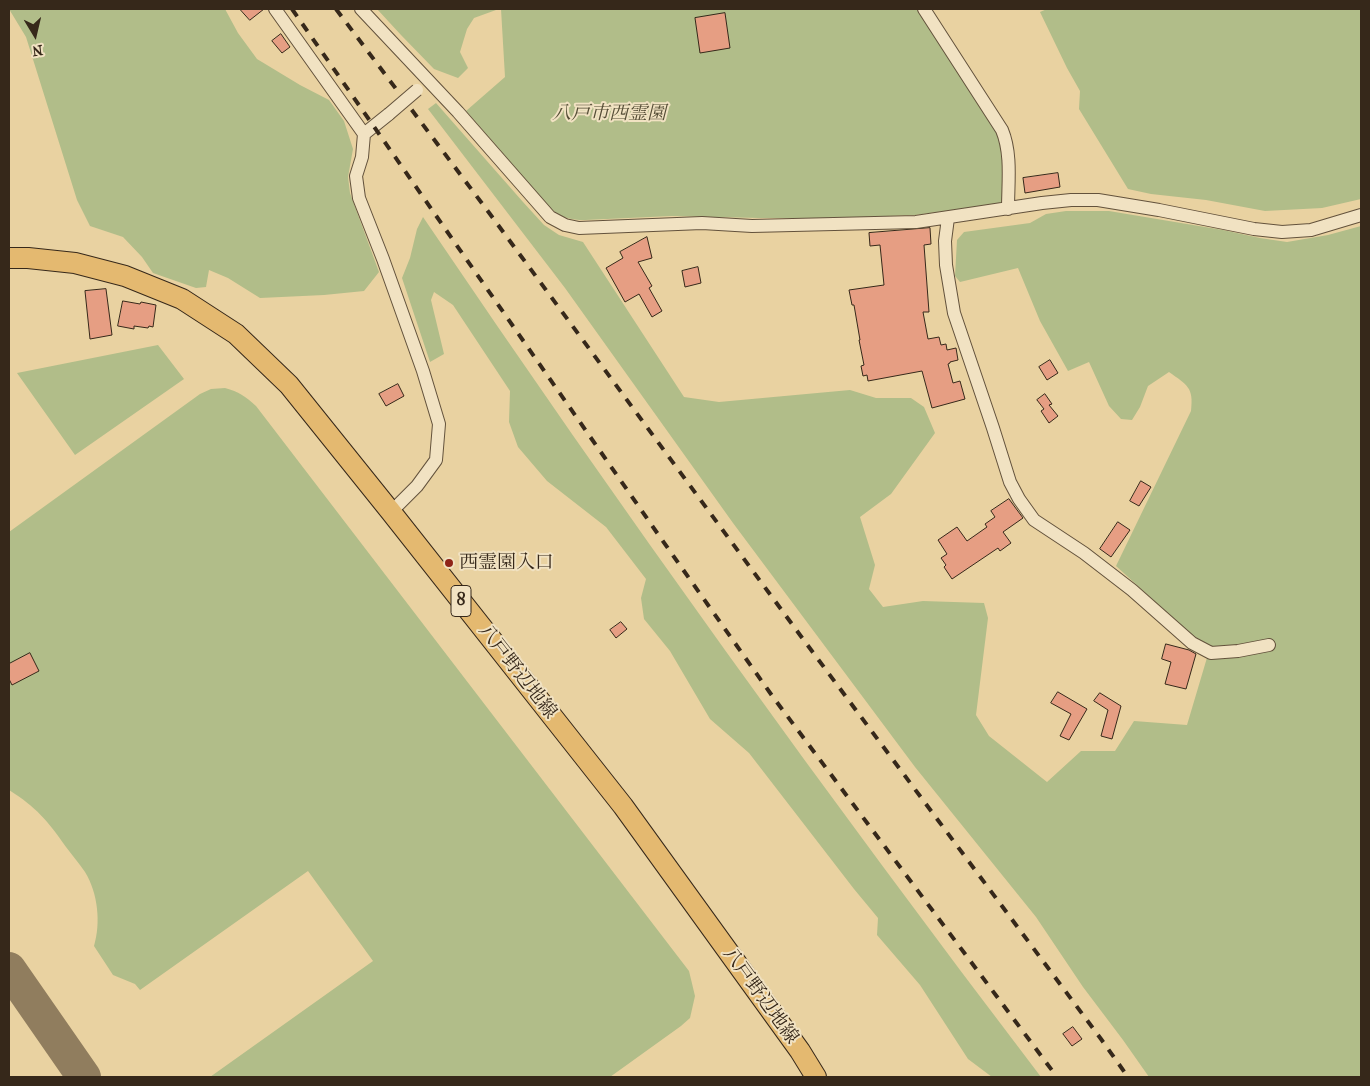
<!DOCTYPE html>
<html>
<head>
<meta charset="utf-8">
<style>
	body { margin:0 }
	#map { position:relative; width:1370px; height:1086px; overflow:hidden; background:#e9d2a1; font-family:"IM FELL French Canon",serif }
	canvas { display:block }
	.frame { position:absolute; inset:0; border:10px solid #36281a; pointer-events:none }
	.north { position:absolute; left:10px; top:10px; width:50px; height:50px; -webkit-text-stroke:4px #f1e2c2; paint-order:stroke; rotate:171deg; font-size:14px; font-weight:700; line-height:20px; text-align:center; color:#36281a }
	.north::after { content:''; display:block; margin:auto; width:18px; height:22px; background:#36281a; clip-path:polygon(50% 0,100% 100%,50% 72%,0 100%) }
</style>
</head>
<body>
<div id="map">
<canvas width="1370" height="1086"></canvas>
<div class="frame"></div>
<div class="north">N</div>
</div>
<script>
const context = document.querySelector('canvas').getContext('2d');
context.lineJoin = 'round';
function paint(path, color) {
  context.fillStyle = color;
  context.fill(path, 'evenodd');
}
function stroke(path, color, width, dash) {
  context.strokeStyle = color;
  context.lineWidth = width;
  context.lineCap = dash ? 'butt' : 'round';
  context.setLineDash(dash || []);
  context.stroke(path);
}
function label(font, color, halo, rows, align = 'center') {
  context.font = font + ' "IM FELL French Canon","Noto Serif JP",serif';
  context.lineWidth = 4;
  context.setLineDash([]);
  context.textBaseline = 'middle';
  context.strokeStyle = halo;
  context.fillStyle = color;
  for (const [text, x, y, turn = 0] of rows) {
    context.save();
    context.translate(x, y);
    context.rotate((+turn || 0) * Math.PI / 180);
    context.textAlign = isNaN(turn) ? turn : align;
    if (halo) context.strokeText(text, 0, 0);
    context.fillText(text, 0, 0);
    context.restore();
  }
}
paint(new Path2D(`
	M 9,9 L 225,9 L 238,33 L 257,59 L 300,85 L 329,100 L 344,121 L 353,149 L 348,177 L 350,193 L 379,272 L 364,291 L 324,295 L 260,298 L 228,278 L 209,270 L 206,287 L 196,288 L 153,273 L 142,257 L 123,237 L 90,226 L 77,200 L 26,37 Z
	M 377,9 L 496,9 L 496,10 L 474,18 L 467,29 L 460,52 L 468,68 L 458,78 L 434,69 L 401,35 Z
	M 501,9 L 919,9 L 1004,144 L 1004,203 L 915,215 L 889,216 L 841,218 L 759,218 L 672,216 L 585,220 C 570,220 562,218 550,208 L 466,111 L 505,77 Z
	M 1047,9 L 1361,9 L 1361,199 L 1322,208 L 1265,211 L 1206,200 L 1151,194 L 1128,189 L 1079,109 L 1080,91 L 1067,68 L 1040,12 Z
	M 436,103 L 523,202 L 544,225 L 559,235 L 583,242 L 684,397 L 719,402 L 850,390 L 876,398 L 911,398 L 924,407 L 935,433 L 891,494 L 860,517 L 875,565 L 869,589 L 883,607 L 923,601 L 984,603 L 988,618 L 976,715 L 989,736 L 1047,782 L 1081,751 L 1115,751 L 1134,721 L 1187,725 L 1209,651 L 1116,566 L 1191,411 C 1194,387 1187,385 1169,372 L 1148,386 L 1140,407 L 1132,420 L 1121,419 L 1109,406 L 1089,362 L 1068,371 L 1040,321 L 1018,268 L 960,282 L 955,276 L 957,240 L 964,232 L 1030,223 L 1046,214 L 1066,211 L 1109,211 L 1223,230 L 1260,238 L 1287,242 L 1328,235 L 1361,226 L 1361,669 L 1360,670 L 1361,673 L 1361,1077 L 1149,1077 L 1123,1040 L 1083,987 L 1036,917 L 915,767 L 733,523 L 565,288 L 428,109 Z
	M 423,217 C 621,510 827,796 1041,1077 L 992,1077 L 968,1059 L 920,985 L 877,935 L 878,918 L 854,889 L 749,753 L 710,719 L 670,651 L 644,619 L 641,598 L 646,579 L 606,527 L 547,481 L 518,447 L 509,422 L 510,391 L 453,305 L 434,292 L 431,300 L 444,354 L 430,362 L 402,278 L 410,258 L 417,229 Z
	M 158,345 L 184,379 L 75,455 L 17,373 Z
	M 225,388 C 239,392 245,396 256,406 L 689,971 L 695,996 L 690,1018 L 681,1026 L 610,1077 L 210,1077 L 373,961 L 308,871 L 140,990 L 135,984 L 113,975 L 94,946 C 101,923 98,893 85,872 C 79,863 72,855 66,847 C 48,821 36,807 9,790 L 9,532 L 200,394 L 211,389 Z`), '#b1bd89');
stroke(new Path2D(`
	M 9,969 L 84,1077`), '#907d5e', 34);
const building = new Path2D(`
	M 240,9 L 264,9 L 250,20 Z
	M 725,13 L 730,48 L 700,53 L 695,18 Z
	M 281,34 L 290,47 L 282,53 L 272,41 Z
	M 1058,173 L 1060,187 L 1025,193 L 1023,178 Z
	M 930,228 L 931,244 L 924,245 L 929,312 L 923,312 L 928,339 L 939,337 L 941,345 L 946,344 L 947,350 L 956,348 L 958,360 L 950,362 L 950,363 L 948,364 L 953,383 L 960,381 L 965,399 L 932,408 L 922,371 L 868,381 L 867,375 L 863,376 L 861,366 L 864,365 L 859,340 L 860,340 L 854,305 L 852,305 L 849,290 L 884,285 L 880,245 L 870,246 L 869,233 Z
	M 647,237 L 652,258 L 638,262 L 652,286 L 649,288 L 662,311 L 652,317 L 639,294 L 625,302 L 606,268 L 623,258 L 620,252 Z
	M 698,267 L 701,283 L 685,287 L 682,271 Z
	M 106,289 L 112,335 L 90,339 L 85,291 Z
	M 123,301 L 140,304 L 141,302 L 156,305 L 153,327 L 149,326 L 148,328 L 134,326 L 134,329 L 118,326 Z
	M 1050,360 L 1058,373 L 1047,380 L 1039,367 Z
	M 398,384 L 404,396 L 386,406 L 379,394 Z
	M 1045,394 L 1052,404 L 1049,405 L 1058,416 L 1049,423 L 1041,411 L 1044,409 L 1037,400 Z
	M 1141,481 L 1151,487 L 1139,506 L 1130,501 Z
	M 1009,499 L 1023,518 L 1003,532 L 1011,543 L 1000,551 L 998,548 L 952,579 L 944,567 L 946,565 L 941,558 L 947,554 L 938,540 L 957,527 L 967,541 L 987,527 L 985,524 L 995,517 L 991,511 Z
	M 1118,522 L 1130,530 L 1111,557 L 1100,549 Z
	M 621,622 L 627,629 L 616,638 L 610,630 Z
	M 1166,644 L 1189,650 L 1196,654 L 1186,689 L 1165,684 L 1171,662 L 1162,659 Z
	M 30,653 L 39,671 L 12,685 L 9,679 L 9,664 Z
	M 1058,692 L 1087,709 L 1069,740 L 1060,736 L 1071,714 L 1051,703 Z
	M 1100,693 L 1121,706 L 1112,739 L 1101,736 L 1108,710 L 1094,701 Z
	M 1073,1027 L 1082,1039 L 1072,1046 L 1063,1034 Z`);
paint(building, '#e69e83');
stroke(building, '#36281a', 1);
const street = new Path2D(`
	M 275,9 L 364,134 L 362,157 L 356,176 L 359,198 L 383,259 L 423,371 L 439,424 L 436,460 L 417,486 L 391,512
	M 361,9 L 458,112 L 550,217 L 565,225 L 579,228 L 702,223 L 752,226 L 916,222 L 1042,203 L 1071,200 L 1098,200 L 1159,210 L 1254,229 L 1282,232 L 1311,230 L 1361,215
	M 924,9 L 1002,130 C 1012,154 1008,183 1008,209
	M 364,134 L 389,114
	M 948,218 L 945,241 L 946,265 L 954,313 L 993,428 L 1010,482 L 1019,499 L 1034,520 L 1084,553 L 1132,590 L 1192,643 L 1211,653 L 1238,651 L 1269,645`);
const primary = new Path2D(`
	M 9,258 L 28,258 L 75,263 L 125,276 L 182,299 L 236,334 L 289,385 L 391,512 L 623,806 L 800,1051 L 816,1077`);
stroke(street, '#63523c', 14);
stroke(primary, '#36281a', 22);
stroke(street, '#f1e2c2', 12);
stroke(primary, '#e4b970', 20);
stroke(new Path2D(`
	M 292,9 L 660,537 L 773,697 L 1057,1077
	M 336,9 L 490,214 L 800,635 L 1101,1039 L 1128,1077`), '#36281a', 4, [9, 9]);
const streetBridge = new Path2D(`
	M 389,114 L 417,90`);
stroke(streetBridge, '#63523c', 14, []);
stroke(streetBridge, '#f1e2c2', 12);
for (const [x, y, r, color] of [
	[449,563,5,"#8f2418"]
]) {
  const dot = new Path2D();
  dot.arc(x, y, r, 0, 2 * Math.PI);
  context.fillStyle = color;
  context.fill(dot);
  stroke(dot, '#f1e2c2', 2);
}
for (const [x, y, w] of [
	[461,601,20]
]) {
  const box = new Path2D();
  box.roundRect(x - w / 2, y - 15.5, w, 31, 4);
  context.fillStyle = '#f1e2c2';
  context.fill(box);
  stroke(box, '#36281a', 1);
}
label('bold 18px', '#36281a', null, [
	["8",461,601]
]);
label('italic 19px', '#554d36', '#f1e2c2', [
	["八戸市西霊園",609,114]
]);
label('19px', '#36281a', '#f1e2c2', [
	["西霊園入口",459,563]
], 'left');
label('19px', '#36281a', '#f1e2c2', [
	["八戸野辺地線",517,672,52],
	["八戸野辺地線",760,996,54]
]);
</script>
</body>
</html>
